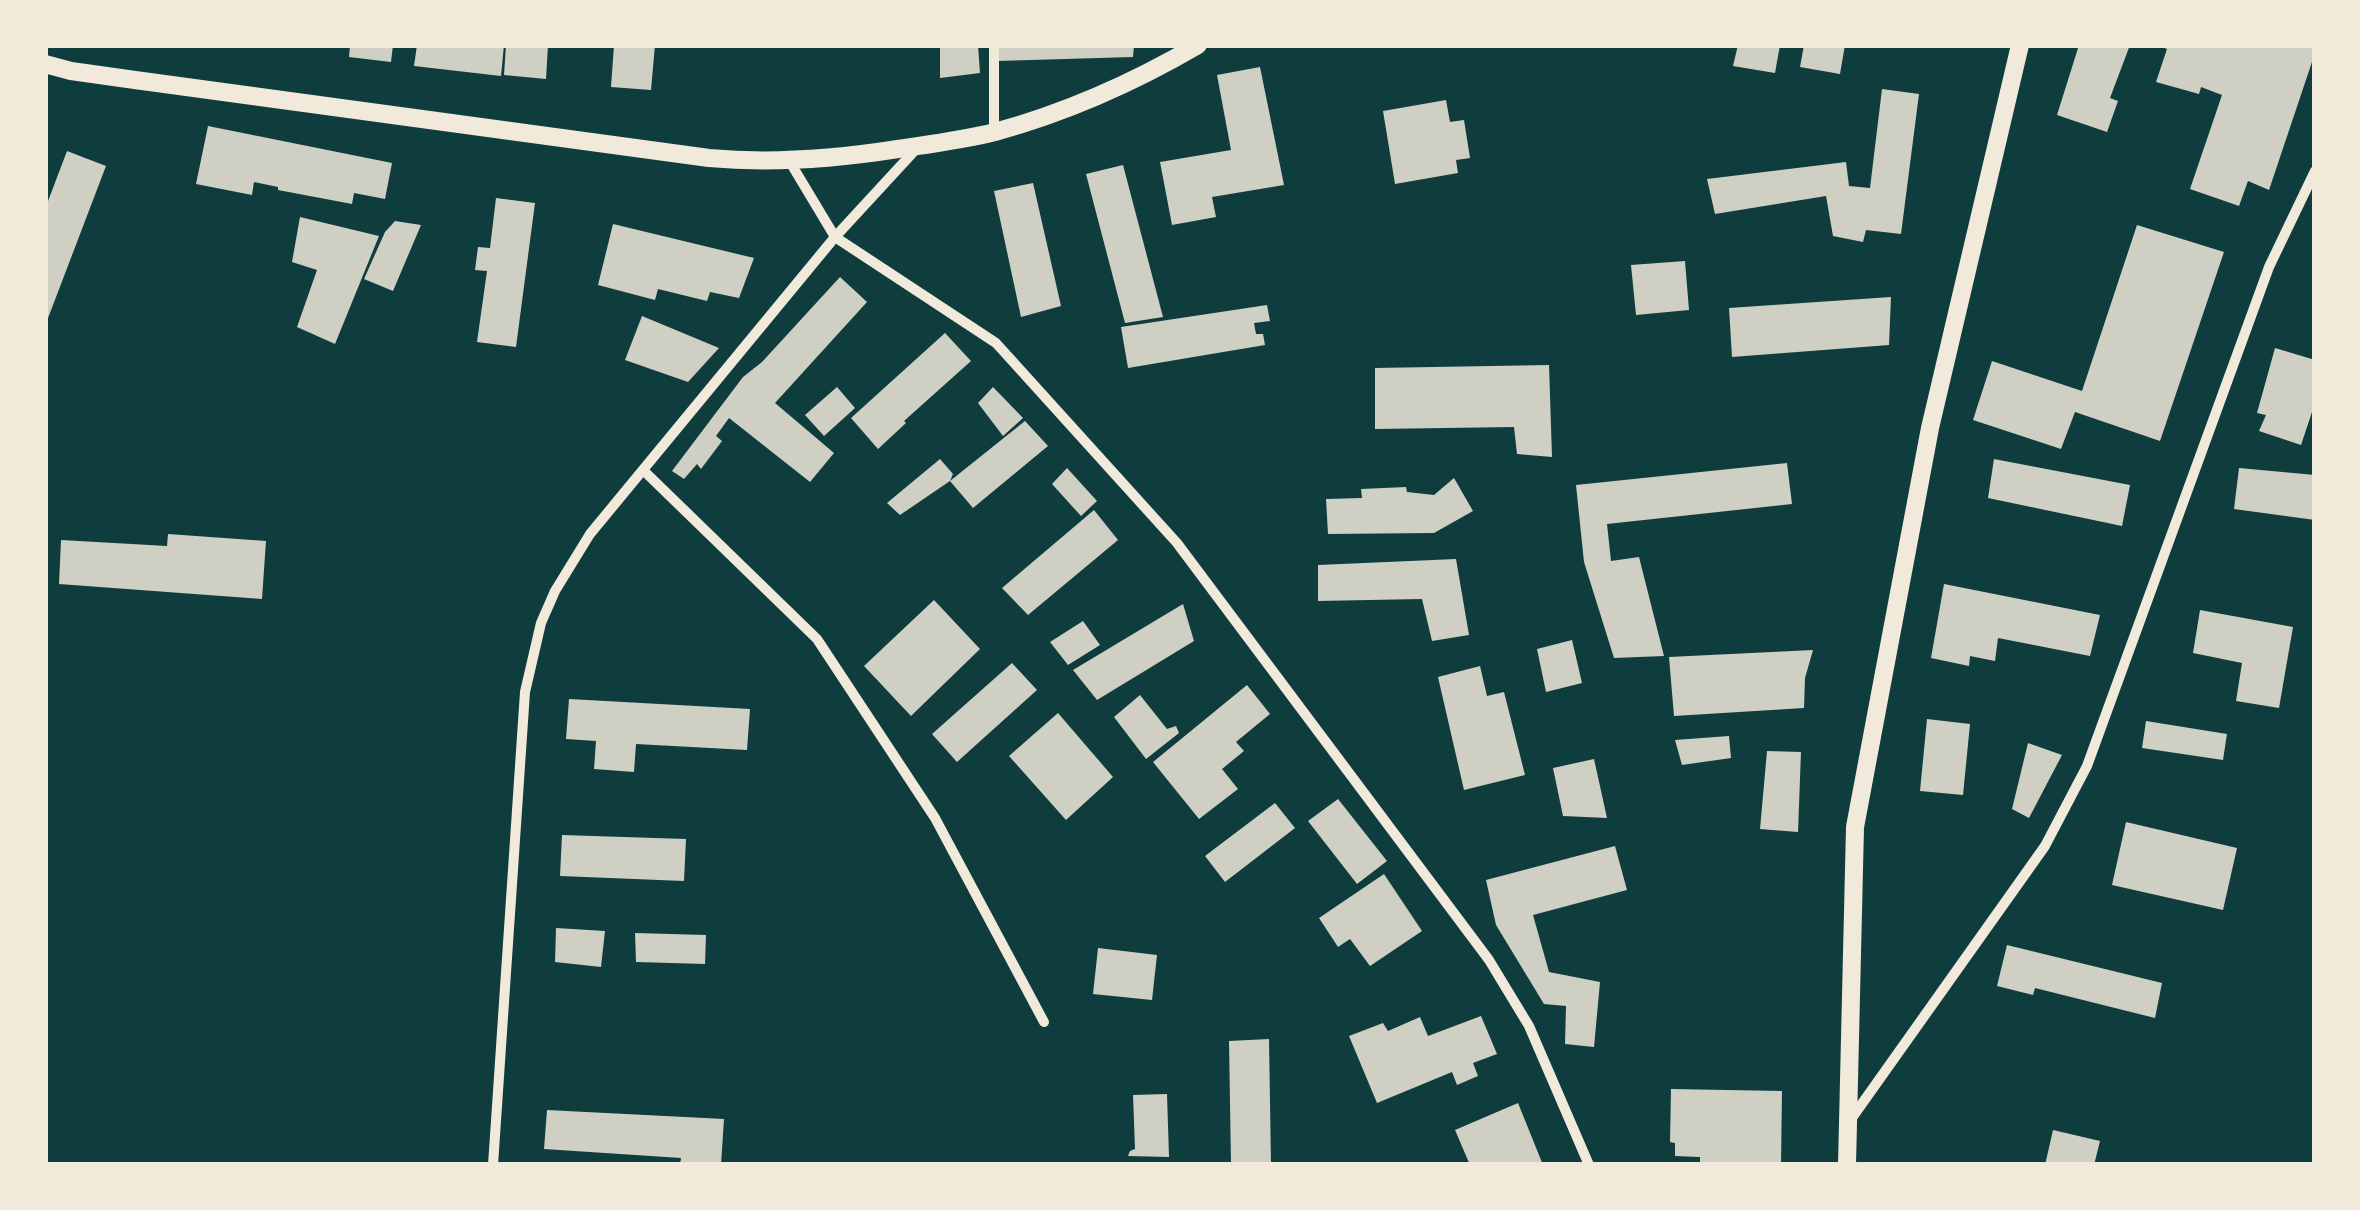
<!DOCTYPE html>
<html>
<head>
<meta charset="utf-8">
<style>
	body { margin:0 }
	#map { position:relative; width:2360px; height:1210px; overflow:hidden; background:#0f3d3e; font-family:"Golos Text",sans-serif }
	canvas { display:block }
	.frame { position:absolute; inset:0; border:48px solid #f1e9da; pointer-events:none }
</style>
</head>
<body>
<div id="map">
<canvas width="2360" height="1210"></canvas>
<div class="frame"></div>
</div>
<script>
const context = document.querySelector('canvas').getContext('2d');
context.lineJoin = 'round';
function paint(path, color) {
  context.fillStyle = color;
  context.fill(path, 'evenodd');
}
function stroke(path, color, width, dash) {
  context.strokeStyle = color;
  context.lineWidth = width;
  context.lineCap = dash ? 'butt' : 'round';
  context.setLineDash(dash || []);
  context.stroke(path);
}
paint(new Path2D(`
	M 350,45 L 393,45 L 391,62 L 349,57 Z
	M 417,45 L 504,45 L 501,76 L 414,66 Z
	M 506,45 L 548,45 L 546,79 L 504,75 Z
	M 614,45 L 655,45 L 651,90 L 611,87 Z
	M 940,45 L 978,45 L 980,73 L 940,78 Z
	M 998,45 L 1134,45 L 1133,57 L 997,61 Z
	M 1738,45 L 1780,45 L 1775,73 L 1733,66 Z
	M 1804,45 L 1845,45 L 1840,74 L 1800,67 Z
	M 2079,45 L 2130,45 L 2110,98 L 2118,101 L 2107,132 L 2057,115 Z
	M 2157,45 L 2315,45 L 2315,53 L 2269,190 L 2248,181 L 2239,206 L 2190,189 L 2222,95 L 2201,87 L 2199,94 L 2156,82 L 2167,49 Z
	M 1260,67 L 1284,185 L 1212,197 L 1216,217 L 1172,225 L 1160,162 L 1231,150 L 1217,75 Z
	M 1882,89 L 1919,94 L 1901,234 L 1866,230 L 1863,242 L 1833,236 L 1826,196 L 1715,214 L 1707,179 L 1846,162 L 1849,186 L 1870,188 Z
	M 1446,100 L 1450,122 L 1464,120 L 1470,158 L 1456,160 L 1458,173 L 1395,184 L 1383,111 Z
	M 208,126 L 392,163 L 385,199 L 354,193 L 352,204 L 278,190 L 278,187 L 254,182 L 252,195 L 196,184 Z
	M 67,151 L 106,166 L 45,326 L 45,209 Z
	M 1123,165 L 1163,317 L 1125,323 L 1086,174 Z
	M 1033,183 L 1061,306 L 1021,317 L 994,191 Z
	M 496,198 L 535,203 L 516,347 L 477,342 L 487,271 L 475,270 L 478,247 L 490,248 Z
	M 300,217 L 379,236 L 335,344 L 297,327 L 317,270 L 292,262 Z
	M 395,221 L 421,225 L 393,291 L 364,279 L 385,232 Z
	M 613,224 L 754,258 L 739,298 L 710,292 L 707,301 L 658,289 L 655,300 L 598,285 Z
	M 2137,225 L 2224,252 L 2160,441 L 2075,412 L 2061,449 L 1973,420 L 1992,361 L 2082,391 Z
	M 1685,261 L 1689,310 L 1636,315 L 1631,265 Z
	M 840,277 L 867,302 L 775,403 L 834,453 L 810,482 L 729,418 L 716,436 L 722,441 L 701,469 L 697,464 L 684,479 L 672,471 L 743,377 L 762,362 Z
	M 1891,297 L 1889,345 L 1732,357 L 1729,308 Z
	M 1267,305 L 1270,321 L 1254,323 L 1256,334 L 1263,334 L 1265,345 L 1128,368 L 1121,327 Z
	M 642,316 L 719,348 L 688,382 L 625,360 Z
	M 945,333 L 971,361 L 904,421 L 906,423 L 878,449 L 851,418 Z
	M 2275,348 L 2315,360 L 2315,403 L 2301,445 L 2259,431 L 2266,415 L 2257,413 Z
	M 1549,365 L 1552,457 L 1517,454 L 1514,427 L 1375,429 L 1375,368 Z
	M 837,387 L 855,408 L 824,436 L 805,415 Z
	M 993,387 L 1023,418 L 1003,436 L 978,403 Z
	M 1025,421 L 1048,446 L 973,508 L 950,481 Z
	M 940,459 L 953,474 L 950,481 L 900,515 L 887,503 Z
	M 1994,459 L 2130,485 L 2122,526 L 1988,498 Z
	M 1787,463 L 1792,504 L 1607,524 L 1611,561 L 1639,557 L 1664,656 L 1614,658 L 1584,562 L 1576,485 Z
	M 1067,468 L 1097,501 L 1081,516 L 1052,484 Z
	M 2239,468 L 2315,475 L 2315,520 L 2234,509 Z
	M 1454,478 L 1473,511 L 1434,533 L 1328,534 L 1326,499 L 1362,498 L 1361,489 L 1406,487 L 1407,492 L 1434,495 Z
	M 1094,510 L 1118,540 L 1028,615 L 1002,588 Z
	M 168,534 L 266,541 L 262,599 L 59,584 L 61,540 L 167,546 Z
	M 1456,559 L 1469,635 L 1432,641 L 1422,599 L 1318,601 L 1318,565 Z
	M 1944,584 L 2100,615 L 2090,656 L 1998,638 L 1995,661 L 1970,656 L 1969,666 L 1931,658 Z
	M 934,600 L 980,649 L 911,716 L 864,666 Z
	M 1183,604 L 1194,641 L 1097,700 L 1073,670 Z
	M 2200,610 L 2293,627 L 2279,708 L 2236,701 L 2242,663 L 2193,653 Z
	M 1083,621 L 1100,645 L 1068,665 L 1050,642 Z
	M 1572,640 L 1582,683 L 1546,692 L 1537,649 Z
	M 1813,650 L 1805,678 L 1804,708 L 1674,716 L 1669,657 Z
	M 1012,663 L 1037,690 L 957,762 L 932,734 Z
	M 1480,666 L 1487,696 L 1504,692 L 1525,775 L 1464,790 L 1438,677 Z
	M 1247,685 L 1270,714 L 1236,742 L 1244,751 L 1222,769 L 1238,789 L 1199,819 L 1153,762 Z
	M 1140,695 L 1167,729 L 1176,726 L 1179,733 L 1146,759 L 1114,717 Z
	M 569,699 L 750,709 L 747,750 L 636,744 L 634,772 L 594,769 L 596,741 L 566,739 Z
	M 1058,713 L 1113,777 L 1066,820 L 1009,756 Z
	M 1927,719 L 1970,724 L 1963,795 L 1920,791 Z
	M 2146,721 L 2227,734 L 2223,760 L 2142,748 Z
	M 1729,736 L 1731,758 L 1682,765 L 1675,740 Z
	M 2028,743 L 2062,755 L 2029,818 L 2012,809 Z
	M 1767,751 L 1801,752 L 1798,832 L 1760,829 Z
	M 1594,759 L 1607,818 L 1563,816 L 1553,768 Z
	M 1338,799 L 1387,861 L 1357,884 L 1308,821 Z
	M 1275,803 L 1295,828 L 1225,882 L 1205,856 Z
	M 2126,822 L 2237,848 L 2223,910 L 2112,885 Z
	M 562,835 L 686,839 L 684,881 L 560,876 Z
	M 1615,846 L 1627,890 L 1533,915 L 1549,972 L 1600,982 L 1594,1047 L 1565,1044 L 1566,1006 L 1544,1004 L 1496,925 L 1486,880 Z
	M 1384,874 L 1422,931 L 1370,966 L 1350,939 L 1338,947 L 1319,918 Z
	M 556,928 L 605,931 L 601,967 L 555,962 Z
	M 635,933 L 706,935 L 705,964 L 636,962 Z
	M 2007,945 L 2162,983 L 2155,1018 L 2035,988 L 2033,995 L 1997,986 Z
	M 1098,948 L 1157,955 L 1152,1000 L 1093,994 Z
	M 1481,1016 L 1497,1054 L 1473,1063 L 1478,1076 L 1457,1085 L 1452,1072 L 1377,1103 L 1349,1036 L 1383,1023 L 1388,1031 L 1420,1017 L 1428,1036 Z
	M 1269,1039 L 1271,1165 L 1231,1165 L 1229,1041 Z
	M 1671,1089 L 1782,1091 L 1781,1165 L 1700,1165 L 1700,1157 L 1675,1156 L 1675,1143 L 1670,1142 Z
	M 1167,1094 L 1169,1157 L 1128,1156 L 1130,1151 L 1135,1149 L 1133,1095 Z
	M 1518,1103 L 1543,1165 L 1470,1165 L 1455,1130 Z
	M 547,1110 L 724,1119 L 721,1165 L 680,1165 L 681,1158 L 544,1149 Z
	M 2053,1130 L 2100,1141 L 2094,1165 L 2045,1165 Z`), '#cfcfc3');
stroke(new Path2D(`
	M 994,45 L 994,132
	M 790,162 L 835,237 L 996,343 L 1177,543 L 1489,960 L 1529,1026 L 1589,1165
	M 643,470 L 817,639 L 935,818 L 1044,1022
	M 1849,1122 L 2045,846 L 2087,766 L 2269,267 L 2315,171
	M 493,1165 L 525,692 L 541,623 L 555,591 L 590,534 L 835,237 L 918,147`), '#f1e9da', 10);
stroke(new Path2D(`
	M 45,64 L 71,71 L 135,80 L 709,158 C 773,164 834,159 898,149 C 931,144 963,140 995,132 C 1068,112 1133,83 1198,45
	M 1847,1165 L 1855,827 L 1930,428 L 2020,45`), '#f1e9da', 18);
</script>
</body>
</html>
